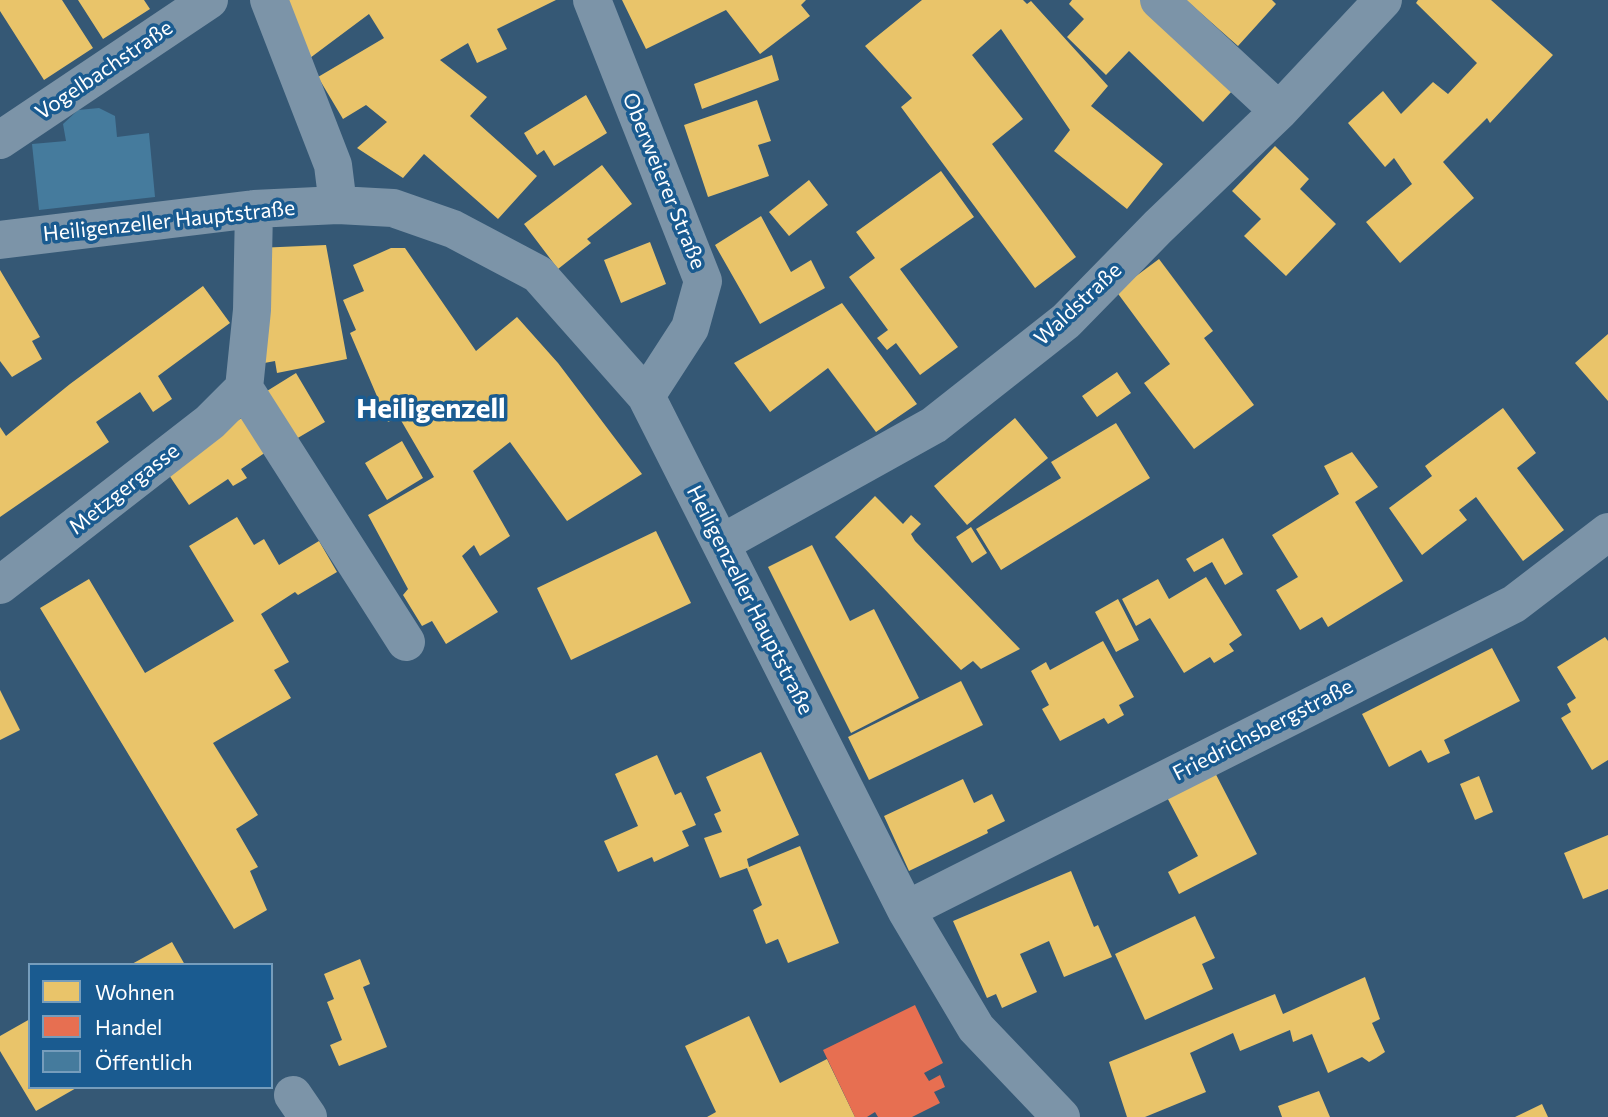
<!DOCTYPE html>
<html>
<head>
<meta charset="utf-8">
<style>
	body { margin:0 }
	#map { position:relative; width:1608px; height:1117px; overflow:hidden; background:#355875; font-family:Commissioner,sans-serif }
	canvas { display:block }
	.legend { position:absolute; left:28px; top:963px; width:245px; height:126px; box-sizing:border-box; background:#1a5b90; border:2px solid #769dbc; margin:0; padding:9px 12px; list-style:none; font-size:21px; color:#fff }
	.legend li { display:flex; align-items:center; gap:14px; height:35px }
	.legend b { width:35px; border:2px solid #769dbc }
</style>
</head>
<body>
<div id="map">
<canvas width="1608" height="1117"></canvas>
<ul class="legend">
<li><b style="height:19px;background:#e9c46a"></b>Wohnen</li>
<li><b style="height:19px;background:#e76f51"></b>Handel</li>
<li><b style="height:19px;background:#457b9d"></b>Öffentlich</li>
</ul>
</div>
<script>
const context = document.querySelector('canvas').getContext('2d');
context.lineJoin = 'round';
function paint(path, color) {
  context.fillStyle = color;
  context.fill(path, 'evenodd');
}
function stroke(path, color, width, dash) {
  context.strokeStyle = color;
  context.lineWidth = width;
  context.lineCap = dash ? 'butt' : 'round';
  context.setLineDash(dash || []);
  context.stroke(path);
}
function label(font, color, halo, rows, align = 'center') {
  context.font = font + ' Commissioner,sans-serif';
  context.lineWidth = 7;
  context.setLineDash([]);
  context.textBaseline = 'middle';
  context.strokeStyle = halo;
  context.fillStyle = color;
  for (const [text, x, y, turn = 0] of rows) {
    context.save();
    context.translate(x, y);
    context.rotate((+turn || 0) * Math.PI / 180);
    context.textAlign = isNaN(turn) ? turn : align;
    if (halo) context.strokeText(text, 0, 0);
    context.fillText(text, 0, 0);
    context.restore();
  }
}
paint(new Path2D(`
	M 0,0 L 62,0 L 93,48 L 44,80 L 0,11 Z
	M 78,0 L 144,0 L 150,9 L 103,39 Z
	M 288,0 L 556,0 L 497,29 L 507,49 L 477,63 L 468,43 L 440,60 L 487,97 L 470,116 L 537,176 L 498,219 L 424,154 L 403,178 L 357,148 L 387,122 L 366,105 L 343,119 L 318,77 L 384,38 L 369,14 L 310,58 Z
	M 622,0 L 806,0 L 801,5 L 810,16 L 760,54 L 726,10 L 646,49 Z
	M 922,0 L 1023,0 L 1027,4 L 1031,1 L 1108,86 L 1091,106 L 1163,164 L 1127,209 L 1054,151 L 1070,130 L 1001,29 L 972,55 L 1023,119 L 992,144 L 1076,257 L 1035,288 L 901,107 L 912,98 L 865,46 Z
	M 1072,0 L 1141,0 L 1233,90 L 1203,122 L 1129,51 L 1106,75 L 1067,37 L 1084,19 L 1069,4 Z
	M 1186,0 L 1272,0 L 1276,4 L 1238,46 Z
	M 1418,0 L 1491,0 L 1553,55 L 1490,123 L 1487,118 L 1443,162 L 1474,198 L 1400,263 L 1366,222 L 1412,184 L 1394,158 L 1385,167 L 1348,123 L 1383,91 L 1401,114 L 1433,82 L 1448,94 L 1477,63 L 1416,3 Z
	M 772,55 L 779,80 L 702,109 L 694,84 Z
	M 586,95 L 607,133 L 554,166 L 544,150 L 537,155 L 524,133 Z
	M 757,100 L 771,141 L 758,145 L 769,176 L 708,197 L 684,125 Z
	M 1275,146 L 1309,179 L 1300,189 L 1336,224 L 1286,276 L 1244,236 L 1261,219 L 1232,191 Z
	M 602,165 L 632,204 L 587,239 L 591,243 L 558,269 L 524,224 Z
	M 941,171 L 974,217 L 900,269 L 958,347 L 920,375 L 896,343 L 887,350 L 877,338 L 888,330 L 849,277 L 875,258 L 856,232 Z
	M 809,180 L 828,205 L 789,236 L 769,212 Z
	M 761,216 L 791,272 L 811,260 L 825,288 L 760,324 L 715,245 Z
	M 650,242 L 666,284 L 621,303 L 604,260 Z
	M 326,245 L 347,359 L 277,373 L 275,361 L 259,364 L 257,248 Z
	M 391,248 L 405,248 L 476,351 L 517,317 L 558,363 L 642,474 L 567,521 L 510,442 L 473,471 L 510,536 L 480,556 L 474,545 L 462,556 L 498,612 L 446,644 L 432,621 L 422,626 L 403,595 L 408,589 L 368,515 L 434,477 L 399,417 L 388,422 L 350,333 L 356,330 L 343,300 L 364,291 L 353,265 Z
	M 1159,259 L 1213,331 L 1204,338 L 1254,405 L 1194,449 L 1144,383 L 1170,364 L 1116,291 Z
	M 0,270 L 40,337 L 32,341 L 42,359 L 12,377 L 0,361 Z
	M 203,286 L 230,323 L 158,376 L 172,399 L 153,412 L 140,392 L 96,422 L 109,442 L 0,517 L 0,427 L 6,436 L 70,384 Z
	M 842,303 L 917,404 L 876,432 L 828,368 L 770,412 L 734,363 Z
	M 1608,334 L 1608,401 L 1575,363 Z
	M 1117,372 L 1131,393 L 1097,417 L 1082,396 Z
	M 296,373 L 325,422 L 296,439 L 267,391 Z
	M 1503,408 L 1536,453 L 1517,468 L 1564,530 L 1523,561 L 1476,497 L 1459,510 L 1467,520 L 1422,555 L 1389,508 L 1432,476 L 1425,466 Z
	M 243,417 L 266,452 L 241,469 L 247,478 L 233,486 L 228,479 L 189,505 L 165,469 Z
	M 1015,418 L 1048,458 L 967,525 L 934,486 Z
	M 1116,423 L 1150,478 L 1001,570 L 976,529 L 1061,478 L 1051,462 Z
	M 402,441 L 423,478 L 387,500 L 365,463 Z
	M 1352,452 L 1378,487 L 1355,502 L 1403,581 L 1328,627 L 1322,617 L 1300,630 L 1276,590 L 1298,577 L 1272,535 L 1339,494 L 1324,466 Z
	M 875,496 L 903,524 L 911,515 L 921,524 L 911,534 L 915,541 L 1020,649 L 981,669 L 973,661 L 961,670 L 835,537 Z
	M 237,517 L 254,545 L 264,539 L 279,565 L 319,541 L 337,572 L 298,595 L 295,592 L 261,614 L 289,662 L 274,670 L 291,698 L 213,743 L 258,815 L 236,829 L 258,867 L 250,871 L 267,910 L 234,929 L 40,608 L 89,579 L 145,673 L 234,621 L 189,546 Z
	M 971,527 L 987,553 L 972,563 L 956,537 Z
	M 656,531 L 691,603 L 571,660 L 537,588 Z
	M 1223,538 L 1243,574 L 1225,585 L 1212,562 L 1194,572 L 1186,559 Z
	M 812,545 L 850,621 L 874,609 L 919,698 L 851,733 L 768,567 Z
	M 1206,577 L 1242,635 L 1229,644 L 1234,651 L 1214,663 L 1210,657 L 1184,673 L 1150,618 L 1136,626 L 1122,599 L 1158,579 L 1169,599 Z
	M 1118,599 L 1139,640 L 1116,652 L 1095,612 Z
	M 1605,637 L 1608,641 L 1608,760 L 1592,770 L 1561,718 L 1571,712 L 1567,704 L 1576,698 L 1557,667 Z
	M 1103,641 L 1134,697 L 1119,705 L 1124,715 L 1108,724 L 1104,718 L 1060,741 L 1042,709 L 1049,705 L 1031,671 L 1046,662 L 1050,670 Z
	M 1492,648 L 1520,701 L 1444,740 L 1450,753 L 1428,763 L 1421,750 L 1389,767 L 1362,714 Z
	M 961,681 L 983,725 L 869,780 L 848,737 Z
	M 0,690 L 20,730 L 0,740 Z
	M 761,752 L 799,835 L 747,859 L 749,867 L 800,846 L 839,943 L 788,963 L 778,939 L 766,944 L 753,910 L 762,905 L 747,868 L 720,878 L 704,838 L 722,832 L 714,814 L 721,811 L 706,777 Z
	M 657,755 L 675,795 L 681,792 L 696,825 L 682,831 L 689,846 L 654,862 L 652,857 L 618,872 L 604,841 L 638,826 L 615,774 Z
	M 1209,761 L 1257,854 L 1179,894 L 1168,872 L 1198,856 L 1161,786 Z
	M 1479,776 L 1493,812 L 1475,820 L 1460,784 Z
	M 963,779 L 974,803 L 992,794 L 1005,821 L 987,830 L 988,833 L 909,871 L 884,816 Z
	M 1608,835 L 1608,889 L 1583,899 L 1564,853 Z
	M 1071,871 L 1094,927 L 1098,925 L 1112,957 L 1064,977 L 1049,941 L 1027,951 L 1020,954 L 1037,992 L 1002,1008 L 996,994 L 987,998 L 953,921 Z
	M 1195,916 L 1215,958 L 1202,964 L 1213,989 L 1145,1020 L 1115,954 Z
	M 172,942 L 185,965 L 130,965 Z
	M 360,959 L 370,984 L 363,987 L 387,1047 L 339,1066 L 330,1045 L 342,1040 L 327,1002 L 334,999 L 324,974 Z
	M 1365,977 L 1380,1019 L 1372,1023 L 1385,1052 L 1376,1058 L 1369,1062 L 1362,1057 L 1328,1073 L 1312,1034 L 1293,1042 L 1290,1030 L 1240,1051 L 1233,1033 L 1190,1053 L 1206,1092 L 1145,1117 L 1127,1117 L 1109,1062 L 1275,994 L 1283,1014 Z
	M 749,1016 L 780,1083 L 827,1059 L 855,1117 L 707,1117 L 716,1112 L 685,1046 Z
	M 30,1019 L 30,1087 L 78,1087 L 36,1111 L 0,1051 L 0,1036 Z
	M 1319,1091 L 1330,1117 L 1282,1117 L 1278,1106 Z
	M 1542,1104 L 1548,1117 L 1515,1117 Z`), '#e9c46a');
paint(new Path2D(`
	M 915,1005 L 943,1063 L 924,1073 L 929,1081 L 940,1075 L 945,1087 L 934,1092 L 940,1103 L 912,1117 L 878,1117 L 875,1112 L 867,1117 L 855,1117 L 823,1050 Z`), '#e76f51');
paint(new Path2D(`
	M 99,108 L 115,116 L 117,137 L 149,133 L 155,197 L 39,210 L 32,144 L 66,141 L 63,124 L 78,110 Z`), '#457b9d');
stroke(new Path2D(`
	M 269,0 L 333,165 L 338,205
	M 592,0 L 703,281 L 690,328 L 646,396
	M 1159,0 L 1279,111
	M 0,140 L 209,0
	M 0,240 L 254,209 L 338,205 L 393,208 L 453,229 L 538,274 L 646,396 L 906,910 L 976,1028 L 1061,1117
	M 244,388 L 406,642
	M 722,543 L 934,425 L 1066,321 L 1158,227 L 1279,111 L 1383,0
	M 0,585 L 210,422 L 244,388 L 252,310 L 254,209
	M 906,910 L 1514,604 L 1608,532
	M 293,1095 L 308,1117`), '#7c94a8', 38);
label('21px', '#fff', '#1a5b90', [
	["Vogelbachstraße",104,70,-34],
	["Oberweierer Straße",664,181,68],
	["Heiligenzeller Hauptstraße",169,221,-6],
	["Waldstraße",1078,304,-43],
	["Metzgergasse",124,489,-38],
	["Heiligenzeller Hauptstraße",750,600,63],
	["Friedrichsbergstraße",1263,730,-27]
]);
label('bold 28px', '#fff', '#1a5b90', [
	["Heiligenzell",431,409]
]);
</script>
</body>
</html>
